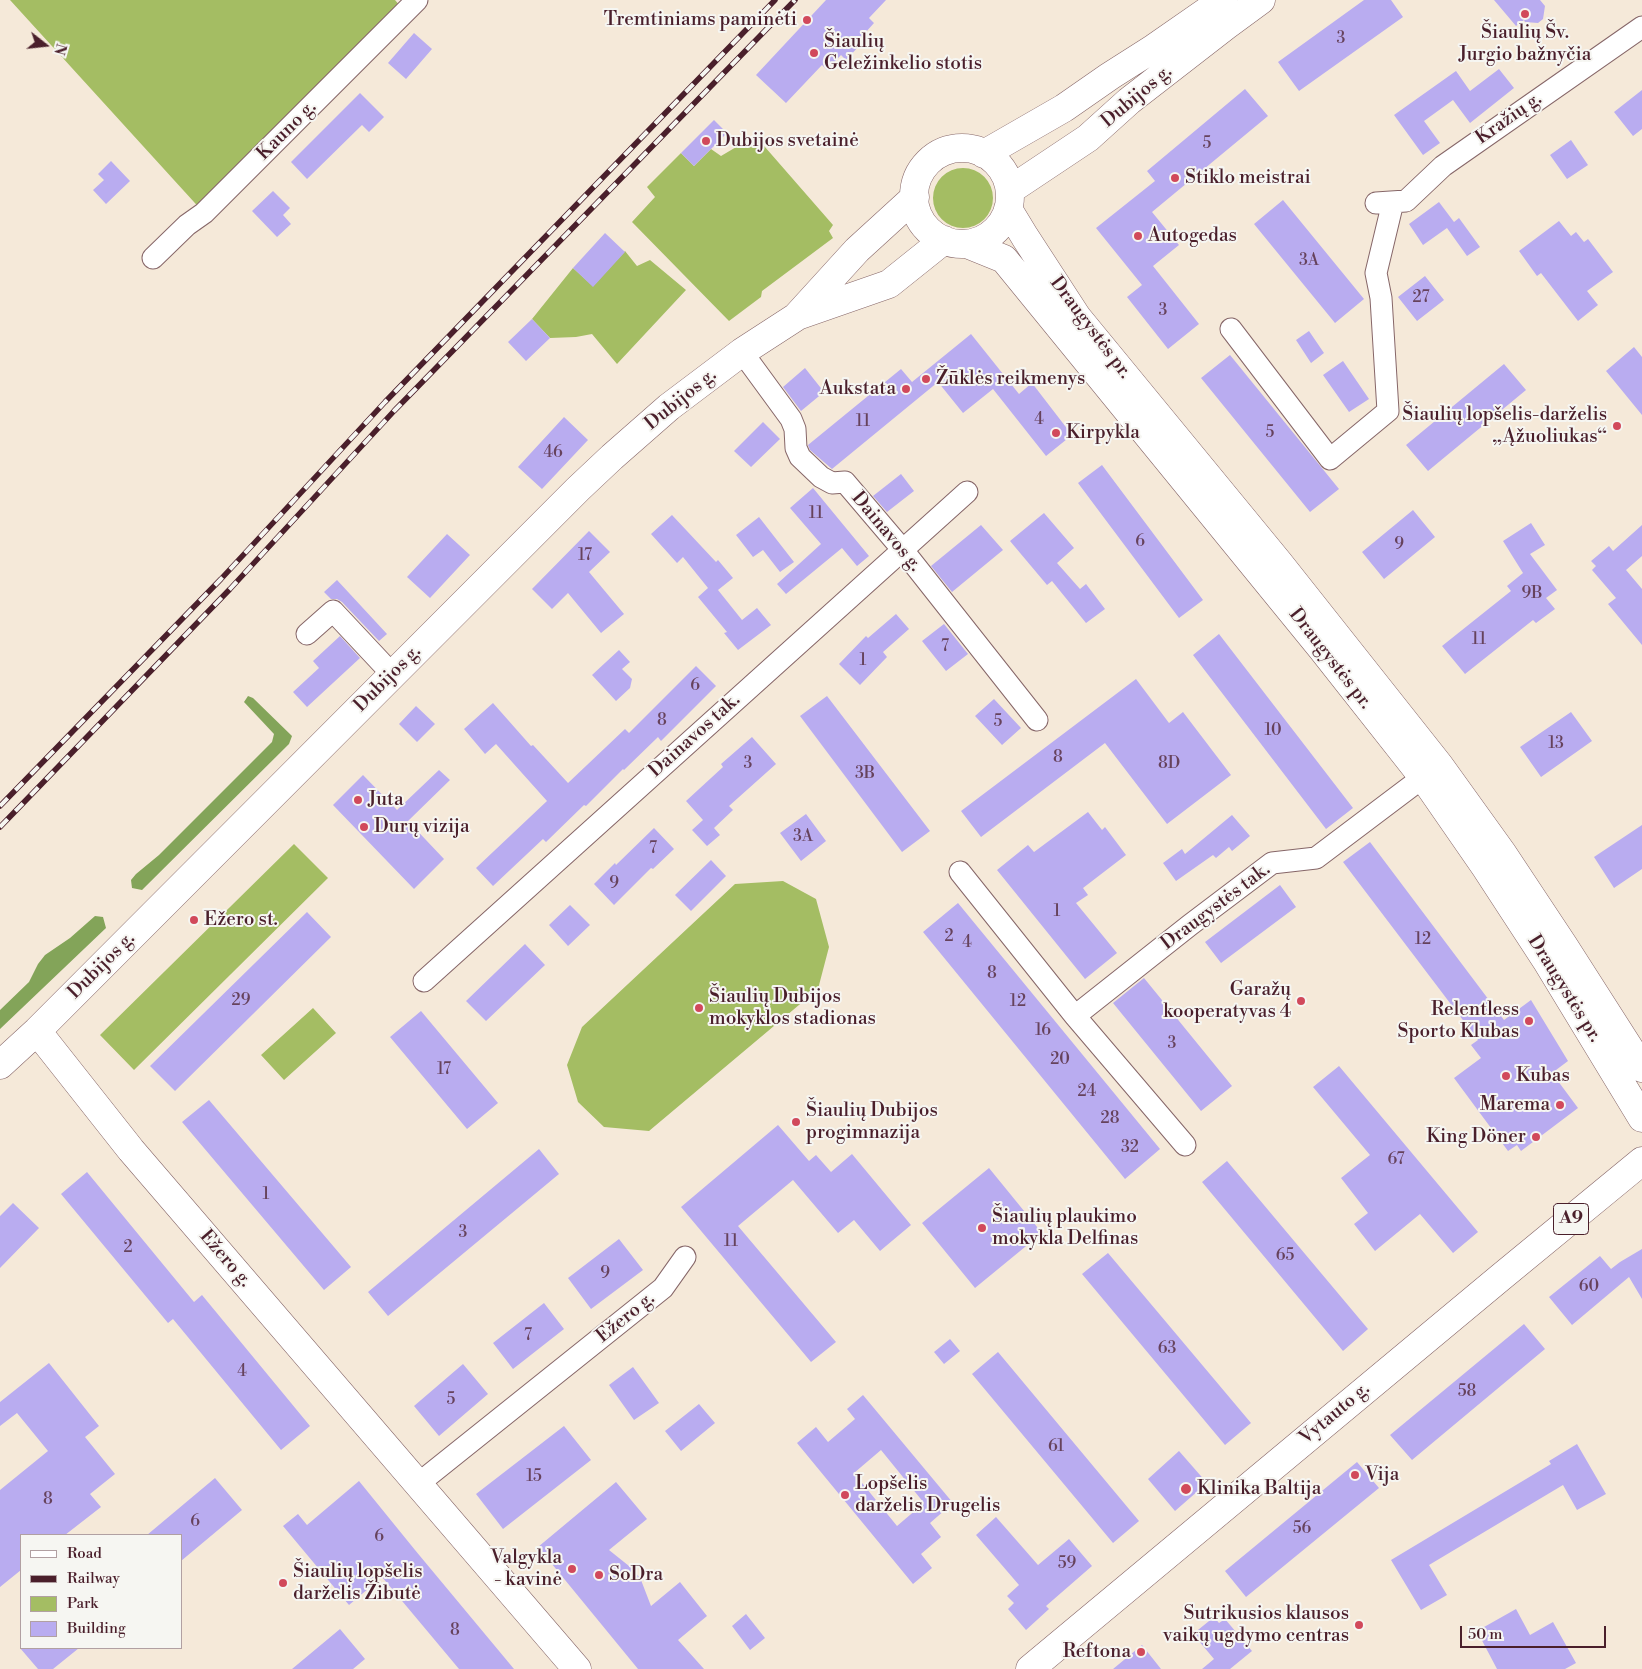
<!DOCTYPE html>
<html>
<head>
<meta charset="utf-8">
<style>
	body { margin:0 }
	#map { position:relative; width:1642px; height:1669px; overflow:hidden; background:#f5e9d9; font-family:"Libre Bodoni",serif }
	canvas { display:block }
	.legend { position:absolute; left:20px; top:1534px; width:162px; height:115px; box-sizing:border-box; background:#f6f6f2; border:1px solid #b1a0a2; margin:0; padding:6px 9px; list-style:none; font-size:15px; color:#4a1f2b }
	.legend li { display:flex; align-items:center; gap:10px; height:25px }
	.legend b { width:25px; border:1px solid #b1a0a2 }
	.north { position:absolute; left:20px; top:20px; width:50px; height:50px; -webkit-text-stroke:4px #f6f6f2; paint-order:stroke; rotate:106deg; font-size:14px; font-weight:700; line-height:20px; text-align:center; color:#4a1f2b }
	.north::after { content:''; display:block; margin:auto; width:18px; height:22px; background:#4a1f2b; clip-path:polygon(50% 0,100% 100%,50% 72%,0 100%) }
	.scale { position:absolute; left:1460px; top:1626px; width:146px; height:22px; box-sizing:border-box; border:2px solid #4a1f2b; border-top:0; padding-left:6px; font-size:15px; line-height:18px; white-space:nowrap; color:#4a1f2b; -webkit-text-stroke:4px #f6f6f2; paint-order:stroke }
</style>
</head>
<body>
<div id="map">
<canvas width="1642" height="1669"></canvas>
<ul class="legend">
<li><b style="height:6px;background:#fff"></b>Road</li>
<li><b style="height:6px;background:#4a1f2b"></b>Railway</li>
<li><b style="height:14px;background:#a4bd63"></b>Park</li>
<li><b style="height:14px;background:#b9acf0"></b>Building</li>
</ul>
<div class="north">N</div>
<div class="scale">50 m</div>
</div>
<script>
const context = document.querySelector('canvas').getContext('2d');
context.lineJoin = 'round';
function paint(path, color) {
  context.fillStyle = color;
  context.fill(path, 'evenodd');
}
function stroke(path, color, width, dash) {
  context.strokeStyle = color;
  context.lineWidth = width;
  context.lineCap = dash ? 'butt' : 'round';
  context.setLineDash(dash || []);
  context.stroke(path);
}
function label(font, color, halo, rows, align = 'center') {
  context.font = font + ' "Libre Bodoni",serif';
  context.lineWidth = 4;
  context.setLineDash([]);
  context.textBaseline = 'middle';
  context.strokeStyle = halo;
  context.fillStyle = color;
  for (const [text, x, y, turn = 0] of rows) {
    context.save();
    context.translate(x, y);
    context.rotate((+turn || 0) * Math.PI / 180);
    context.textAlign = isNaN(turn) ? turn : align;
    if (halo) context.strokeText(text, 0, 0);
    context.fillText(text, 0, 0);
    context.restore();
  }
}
paint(new Path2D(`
	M 10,0 L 395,0 L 406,13 L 204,213 Z
	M 758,139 L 833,225 L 829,231 L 833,238 L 762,291 L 761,297 L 729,321 L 632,222 L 655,197 L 647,187 L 681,153 L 694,166 L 711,149 L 721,156 L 743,143 Z
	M933 198a30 30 0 1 1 60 0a30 30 0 1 1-60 0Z
	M 625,251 L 637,266 L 650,260 L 686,290 L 617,364 L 592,334 L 576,337 L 550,338 L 532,319 L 573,268 L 593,286 Z
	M 294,844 L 328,878 L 134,1070 L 100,1035 Z
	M 783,881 L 816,899 L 829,947 L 818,989 L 649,1131 L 604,1127 L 578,1102 L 567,1065 L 582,1027 L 735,884 Z
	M 313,1008 L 336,1033 L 284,1080 L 261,1055 Z`), '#a4bd63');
paint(new Path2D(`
	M 248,696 L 253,698 L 292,736 L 289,744 L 142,890 L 132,888 L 131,880 L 136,874 L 159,855 L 272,742 L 274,734 L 244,702 Z
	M 95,916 L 103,917 L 106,928 L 0,1029 L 0,1010 L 29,982 L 38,964 L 45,955 L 70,938 Z`), '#83a459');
paint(new Path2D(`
	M 826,0 L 886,0 L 869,18 L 874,23 L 857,42 L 860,45 L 846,60 L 841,55 L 827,70 L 822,65 L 786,103 L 756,75 Z
	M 1364,0 L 1391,0 L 1403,17 L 1299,91 L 1278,62 Z
	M 1494,0 L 1540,0 L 1545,6 L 1543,19 L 1538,23 L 1525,22 L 1524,20 L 1516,26 Z
	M 414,33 L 432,49 L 406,79 L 388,63 Z
	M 1499,69 L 1514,88 L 1470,123 L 1453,100 L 1424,121 L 1440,143 L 1423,155 L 1394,115 L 1456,71 L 1470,91 Z
	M 1245,89 L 1268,116 L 1152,212 L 1179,245 L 1153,266 L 1199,324 L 1168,349 L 1127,297 L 1142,285 L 1096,228 L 1155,181 L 1147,171 Z
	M 1642,90 L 1642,129 L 1633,136 L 1614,112 Z
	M 360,93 L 384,117 L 369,132 L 362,125 L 307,179 L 291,162 Z
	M 714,120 L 727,133 L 694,166 L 681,153 Z
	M 1571,140 L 1588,165 L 1567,179 L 1550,155 Z
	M 111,161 L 130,181 L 106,204 L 93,190 L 104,180 L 98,174 Z
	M 273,191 L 290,208 L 283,215 L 291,224 L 277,237 L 252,211 Z
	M 1283,200 L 1364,299 L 1335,323 L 1254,224 Z
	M 1439,202 L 1454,222 L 1459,218 L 1480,247 L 1467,256 L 1447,228 L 1423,245 L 1409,224 Z
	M 1559,221 L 1571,236 L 1576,232 L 1584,242 L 1588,239 L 1613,272 L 1587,291 L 1598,305 L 1578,321 L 1541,273 L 1537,276 L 1519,251 Z
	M 605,233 L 625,252 L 593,287 L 573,268 Z
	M 1425,276 L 1444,300 L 1417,321 L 1398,297 Z
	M 532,319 L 550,338 L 526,361 L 508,342 Z
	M 1309,331 L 1324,353 L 1311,363 L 1296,340 Z
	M 971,334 L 1019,394 L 1032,383 L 1072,435 L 1046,456 L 993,389 L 963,413 L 938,382 L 832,469 L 810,450 L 808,445 L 901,369 L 912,382 Z
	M 1634,347 L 1642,357 L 1642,415 L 1606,371 Z
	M 1230,355 L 1339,489 L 1310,512 L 1201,378 Z
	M 1343,361 L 1369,399 L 1349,412 L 1323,375 Z
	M 1504,364 L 1526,390 L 1428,471 L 1406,445 Z
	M 805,368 L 824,392 L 801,411 L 783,387 Z
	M 564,417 L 588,440 L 542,489 L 518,467 Z
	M 763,422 L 780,439 L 751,467 L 734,451 Z
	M 1102,465 L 1203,600 L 1179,618 L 1078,483 Z
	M 901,474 L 914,491 L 887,512 L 873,496 Z
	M 813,488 L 869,556 L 857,566 L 842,548 L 786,594 L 777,584 L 821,544 L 790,508 Z
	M 1413,510 L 1435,537 L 1384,579 L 1362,552 Z
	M 1044,513 L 1074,548 L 1057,563 L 1080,589 L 1086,584 L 1105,609 L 1086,623 L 1052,581 L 1047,585 L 1010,541 Z
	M 672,515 L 716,562 L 718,560 L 733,578 L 718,590 L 742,620 L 757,608 L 771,625 L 738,650 L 724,633 L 727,632 L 698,597 L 708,588 L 683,557 L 677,563 L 651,534 Z
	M 759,517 L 794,562 L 780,572 L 763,550 L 753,557 L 736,535 Z
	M 1531,523 L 1545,545 L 1530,554 L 1557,590 L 1546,598 L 1555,609 L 1536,623 L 1533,620 L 1465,674 L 1442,646 L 1511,591 L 1507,586 L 1523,573 L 1503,541 Z
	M 981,525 L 1003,550 L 952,592 L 931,566 Z
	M 1642,525 L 1642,556 L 1626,570 L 1642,589 L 1642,645 L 1608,604 L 1616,598 L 1592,570 L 1596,566 L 1591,561 L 1609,546 L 1613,551 Z
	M 589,531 L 610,552 L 589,572 L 624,614 L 601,633 L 568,593 L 552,609 L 532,589 Z
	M 447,534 L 470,555 L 430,598 L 407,577 Z
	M 337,580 L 387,634 L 379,641 L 342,602 L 337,599 L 331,599 L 324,592 Z
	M 896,614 L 909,629 L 883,652 L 887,657 L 860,685 L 839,664 L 866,636 L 868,638 Z
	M 944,624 L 968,654 L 946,671 L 922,641 Z
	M 1219,634 L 1353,808 L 1326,829 L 1193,655 Z
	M 340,636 L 360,658 L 307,707 L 293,692 L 319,668 L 313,661 Z
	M 619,650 L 630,662 L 622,669 L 632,679 L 630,688 L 616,701 L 592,675 Z
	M 696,666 L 716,686 L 661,741 L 658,737 L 624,770 L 623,769 L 586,806 L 584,805 L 546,842 L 543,839 L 493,886 L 476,868 L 547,801 L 496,744 L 485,754 L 464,729 L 493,703 L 531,746 L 533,745 L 568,783 L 625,729 L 629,733 Z
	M 1136,679 L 1169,723 L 1183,712 L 1231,775 L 1167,824 L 1105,743 L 981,837 L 961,811 Z
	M 827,696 L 930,831 L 902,852 L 800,716 Z
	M 994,699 L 1021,728 L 1002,745 L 975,716 Z
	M 416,706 L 435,724 L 417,742 L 399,724 Z
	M 1571,712 L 1592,741 L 1541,777 L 1520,747 Z
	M 752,737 L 776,764 L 729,806 L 733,810 L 714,828 L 720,835 L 707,846 L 692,830 L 703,820 L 686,801 L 723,767 L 721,764 Z
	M 439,770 L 450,780 L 408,821 L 444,859 L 414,889 L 333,805 L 363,775 L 397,810 Z
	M 1088,812 L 1102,830 L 1105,827 L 1126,855 L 1083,888 L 1088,895 L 1076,903 L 1117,953 L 1085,979 L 997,870 L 1028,845 L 1034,852 Z
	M 806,814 L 826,841 L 801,861 L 780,833 Z
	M 1232,815 L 1250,836 L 1232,851 L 1229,847 L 1216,858 L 1213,855 L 1176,881 L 1163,863 L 1182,849 L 1185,854 Z
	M 1642,825 L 1642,869 L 1614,888 L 1594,857 Z
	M 654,828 L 674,849 L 653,869 L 651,868 L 614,905 L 594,884 L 615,863 L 616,865 Z
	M 1370,842 L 1504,1020 L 1531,1000 L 1568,1061 L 1552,1073 L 1578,1108 L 1521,1151 L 1517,1145 L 1508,1151 L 1454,1078 L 1481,1058 L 1471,1045 L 1478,1040 L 1343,862 Z
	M 711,860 L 726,876 L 691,911 L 675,895 Z
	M 1280,885 L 1296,907 L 1221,963 L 1205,942 Z
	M 958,903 L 1160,1149 L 1125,1179 L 923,932 Z
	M 570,905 L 590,925 L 568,946 L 549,925 Z
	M 307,912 L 331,937 L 175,1091 L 150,1066 Z
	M 525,944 L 545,965 L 486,1021 L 466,1001 Z
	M 1144,978 L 1232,1086 L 1201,1111 L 1113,1003 Z
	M 421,1011 L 498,1103 L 467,1129 L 390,1037 Z
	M 1339,1066 L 1478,1232 L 1453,1253 L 1420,1214 L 1375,1251 L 1354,1224 L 1368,1213 L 1341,1178 L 1370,1155 L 1313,1087 Z
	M 209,1100 L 351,1267 L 324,1290 L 182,1122 Z
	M 778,1125 L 809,1161 L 816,1155 L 831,1172 L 852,1154 L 911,1225 L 880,1251 L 854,1220 L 838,1233 L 793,1180 L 738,1226 L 836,1342 L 811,1362 L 681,1207 Z
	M 539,1149 L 559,1174 L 388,1316 L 368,1292 Z
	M 1227,1161 L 1368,1329 L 1343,1351 L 1202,1182 Z
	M 989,1168 L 1042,1233 L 975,1288 L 922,1223 Z
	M 87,1172 L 194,1302 L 202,1295 L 310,1426 L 281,1450 L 173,1319 L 168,1323 L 61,1194 Z
	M 13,1203 L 39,1228 L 0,1268 L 0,1216 Z
	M 619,1239 L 643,1270 L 591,1309 L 568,1278 Z
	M 1642,1249 L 1642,1299 L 1629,1277 L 1572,1325 L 1549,1297 L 1600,1256 L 1611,1269 L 1620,1262 Z
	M 1108,1253 L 1251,1423 L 1225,1445 L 1082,1274 Z
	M 544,1303 L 564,1329 L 513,1369 L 493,1343 Z
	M 1524,1324 L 1545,1349 L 1412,1460 L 1390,1435 Z
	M 950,1339 L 960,1351 L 944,1364 L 934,1352 Z
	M 998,1352 L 1139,1521 L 1113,1543 L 972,1374 Z
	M 49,1363 L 99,1426 L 85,1437 L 115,1474 L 90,1494 L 101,1507 L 65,1535 L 21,1535 L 21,1570 L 0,1587 L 0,1490 L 48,1451 L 17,1413 L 0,1426 L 0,1402 Z
	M 463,1364 L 488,1394 L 439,1436 L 414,1406 Z
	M 633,1367 L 659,1403 L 634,1420 L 609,1385 Z
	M 863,1395 L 953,1503 L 930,1523 L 941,1537 L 921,1554 L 932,1568 L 913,1584 L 797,1443 L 816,1427 L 828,1442 L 855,1419 L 847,1409 ZM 881,1450 L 924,1503 L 897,1526 L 854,1473 Z
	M 699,1404 L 715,1423 L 681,1451 L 665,1431 Z
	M 564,1426 L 591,1460 L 503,1529 L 476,1494 Z
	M 1577,1444 L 1606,1494 L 1577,1510 L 1563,1485 L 1429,1565 L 1447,1595 L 1421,1610 L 1391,1560 L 1551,1464 L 1549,1461 Z
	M 1179,1451 L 1207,1483 L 1175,1511 L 1148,1479 Z
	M 1357,1462 L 1379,1488 L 1246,1597 L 1225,1571 Z
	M 215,1478 L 242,1510 L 181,1561 L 181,1535 L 147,1535 Z
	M 359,1481 L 415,1550 L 514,1669 L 459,1669 L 382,1577 L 349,1605 L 283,1526 L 298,1514 L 307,1525 Z
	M 616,1482 L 647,1519 L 609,1550 L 634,1570 L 641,1580 L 651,1606 L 680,1582 L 707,1616 L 678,1640 L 704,1669 L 638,1669 L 538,1547 Z
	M 996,1517 L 1038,1565 L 1069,1539 L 1092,1566 L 1046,1606 L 1049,1609 L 1026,1630 L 1008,1609 L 1014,1603 L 1007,1596 L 1019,1585 L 976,1535 Z
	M 1516,1609 L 1530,1635 L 1553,1622 L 1576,1663 L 1565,1669 L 1497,1669 L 1477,1631 Z
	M 746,1614 L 765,1638 L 750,1650 L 732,1626 Z
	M 1214,1617 L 1219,1623 L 1225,1619 L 1252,1651 L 1230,1669 L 1202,1669 L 1214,1659 L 1193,1634 Z
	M 340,1629 L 365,1659 L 353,1669 L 292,1669 Z
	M 1142,1645 L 1161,1669 L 1113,1669 Z
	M 20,1648 L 79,1648 L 53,1669 L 38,1669 Z`), '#b9acf0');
const minor = new Path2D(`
	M 1376,203 L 1406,201 L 1443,166 L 1642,27
	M 153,258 L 187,225 L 204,213 L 417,0
	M 1231,329 L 1330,459 L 1388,411 L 1381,298 L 1376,273 L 1393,202
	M 742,352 L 791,419 L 795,429 L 796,448 L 800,457 L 821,477 L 832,483 L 845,482 L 902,549 L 1037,720
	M 307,634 L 333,611 L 392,674
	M 960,872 L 1075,1016 L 1185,1145
	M 424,981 L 967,492
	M 1075,1016 L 1190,925 L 1272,863 L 1316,858 L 1434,769
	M 418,1484 L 663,1288 L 685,1257`);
const major = new Path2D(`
	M914 196a48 48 0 1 1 96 0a48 48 0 1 1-96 0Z
	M 984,154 L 1064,108 L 1110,76 L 1154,48 L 1223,0
	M 1010,190 L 1088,138 L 1129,101 L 1227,25 L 1261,0
	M 1008,209 L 1025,237 L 1077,317 L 1279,563 L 1439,765 L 1503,854 L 1564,946 L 1642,1068
	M 967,244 L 1004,259 L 1322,649 L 1423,777 L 1486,868 L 1546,960 L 1642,1118
	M 800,315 L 889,284 L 944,240
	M 37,1031 L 131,1150 L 577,1669
	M 0,1065 L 37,1031 L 578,489 L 612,457 L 669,407 L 742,352 L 796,317 L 857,250 L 915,197`);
const highway = new Path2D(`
	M 1030,1669 L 1501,1277 L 1642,1161`);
stroke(minor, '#866668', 23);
stroke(major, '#866668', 29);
stroke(highway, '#866668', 29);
stroke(minor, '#fff', 21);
stroke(major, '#fff', 28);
stroke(highway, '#fff', 28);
const rail = new Path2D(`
	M 0,806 L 221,579 L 385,402 L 775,0
	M 0,827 L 230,589 L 394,411 L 795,0`);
stroke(rail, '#4a1f2b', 5.5);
stroke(rail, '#f6f6f2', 4, [11]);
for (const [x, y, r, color] of [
	[1525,14,5,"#d1495b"],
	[807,20,5,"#d1495b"],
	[814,53,5,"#d1495b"],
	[706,141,5,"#d1495b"],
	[1175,178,5,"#d1495b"],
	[1138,236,5,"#d1495b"],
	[926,379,5,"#d1495b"],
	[906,389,5,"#d1495b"],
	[1617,426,5,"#d1495b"],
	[1056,433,5,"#d1495b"],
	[358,800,5,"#d1495b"],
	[364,827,5,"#d1495b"],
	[194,920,5,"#d1495b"],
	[1301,1001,5,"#d1495b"],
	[699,1008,5,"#d1495b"],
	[1529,1021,5,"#d1495b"],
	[1506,1076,5,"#d1495b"],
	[1560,1105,5,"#d1495b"],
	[796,1122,5,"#d1495b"],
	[1536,1137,5,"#d1495b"],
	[982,1228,5,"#d1495b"],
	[1355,1475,5,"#d1495b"],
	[1186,1489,6,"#d1495b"],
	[845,1495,5,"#d1495b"],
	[572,1569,5,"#d1495b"],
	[599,1575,5,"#d1495b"],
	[283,1583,5,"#d1495b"],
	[1359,1625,5,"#d1495b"],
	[1141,1652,5,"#d1495b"]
]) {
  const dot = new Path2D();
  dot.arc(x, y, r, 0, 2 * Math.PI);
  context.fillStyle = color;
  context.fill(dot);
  stroke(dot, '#f6f6f2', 2);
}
label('16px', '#66425c', null, [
	["3",1341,39],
	["5",1207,144],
	["3A",1309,261],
	["27",1421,298],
	["3",1163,311],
	["4",1039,420],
	["11",863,422],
	["5",1270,433],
	["46",553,453],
	["11",816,514],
	["6",1140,542],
	["9",1399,545],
	["17",585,556],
	["9B",1532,594],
	["11",1479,640],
	["7",945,647],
	["1",863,661],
	["6",695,686],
	["8",662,721],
	["5",998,722],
	["10",1273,731],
	["13",1556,744],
	["8",1058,758],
	["3",748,764],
	["8D",1169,764],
	["3B",865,774],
	["3A",803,837],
	["7",653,849],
	["9",614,884],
	["1",1057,912],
	["2",949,937],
	["12",1423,940],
	["4",967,943],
	["8",992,974],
	["29",241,1001],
	["12",1018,1002],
	["16",1043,1031],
	["3",1172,1044],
	["20",1060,1060],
	["17",444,1070],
	["24",1087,1092],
	["28",1110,1119],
	["32",1130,1148],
	["67",1396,1160],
	["1",266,1195],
	["3",463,1233],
	["11",731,1242],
	["2",128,1248],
	["65",1285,1256],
	["9",605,1274],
	["60",1589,1287],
	["7",528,1336],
	["63",1167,1349],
	["4",242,1372],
	["58",1467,1392],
	["5",451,1400],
	["61",1056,1447],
	["15",534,1477],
	["8",48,1500],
	["6",195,1522],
	["56",1302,1529],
	["6",379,1537],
	["59",1067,1564],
	["8",455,1631]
]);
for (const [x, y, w] of [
	[1571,1219,35]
]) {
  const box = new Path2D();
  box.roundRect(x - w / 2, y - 15.5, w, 31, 4);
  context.fillStyle = '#f6f6f2';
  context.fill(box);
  stroke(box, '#4a1f2b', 1);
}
label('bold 18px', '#4a1f2b', null, [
	["A9",1571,1219]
]);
label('19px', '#4a1f2b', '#f6f6f2', [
	["Tremtiniams paminėti",797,20,"right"],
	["Šiaulių Šv.",1525,33,"center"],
	["Jurgio bažnyčia",1525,55,"center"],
	["Šiaulių",824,42],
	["Geležinkelio stotis",824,64],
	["Dubijos svetainė",716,141],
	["Stiklo meistrai",1185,178],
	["Autogedas",1148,236],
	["Žūklės reikmenys",936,379],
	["Aukstata",896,389,"right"],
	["Šiaulių lopšelis-darželis",1607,415,"right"],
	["„Ąžuoliukas“",1607,437,"right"],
	["Kirpykla",1066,433],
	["Juta",368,800],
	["Durų vizija",374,827],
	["Ežero st.",204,920],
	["Garažų",1291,990,"right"],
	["kooperatyvas 4",1291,1012,"right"],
	["Šiaulių Dubijos",709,997],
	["mokyklos stadionas",709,1019],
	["Relentless",1519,1010,"right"],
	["Sporto Klubas",1519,1032,"right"],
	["Kubas",1516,1076],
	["Marema",1550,1105,"right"],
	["Šiaulių Dubijos",806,1111],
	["progimnazija",806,1133],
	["King Döner",1526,1137,"right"],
	["Šiaulių plaukimo",992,1217],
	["mokykla Delfinas",992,1239],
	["Vija",1365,1475],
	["Lopšelis",855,1484],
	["darželis Drugelis",855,1506],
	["Klinika Baltija",1197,1489],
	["Valgykla",562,1558,"right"],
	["- kavinė",562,1580,"right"],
	["Šiaulių lopšelis",293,1572],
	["darželis Žibutė",293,1594],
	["SoDra",609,1575],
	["Sutrikusios klausos",1349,1614,"right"],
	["vaikų ugdymo centras",1349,1636,"right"],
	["Reftona",1131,1652,"right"]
], 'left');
label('19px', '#4a1f2b', '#f6f6f2', [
	["Dubijos g.",1137,97,-40],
	["Kražių g.",1509,119,-35],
	["Kauno g.",287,131,-45],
	["Draugystės pr.",1090,328,53],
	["Dubijos g.",681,400,-39],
	["Dainavos g.",886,532,50],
	["Draugystės pr.",1330,659,52],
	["Dubijos g.",388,679,-45],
	["Dainavos tak.",695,736,-42],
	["Draugystės tak.",1216,907,-37],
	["Dubijos g.",102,966,-45],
	["Draugystės pr.",1564,989,58],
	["Ežero g.",225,1259,49],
	["Ežero g.",626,1318,-39],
	["Vytauto g.",1335,1414,-40]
]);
</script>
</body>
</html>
